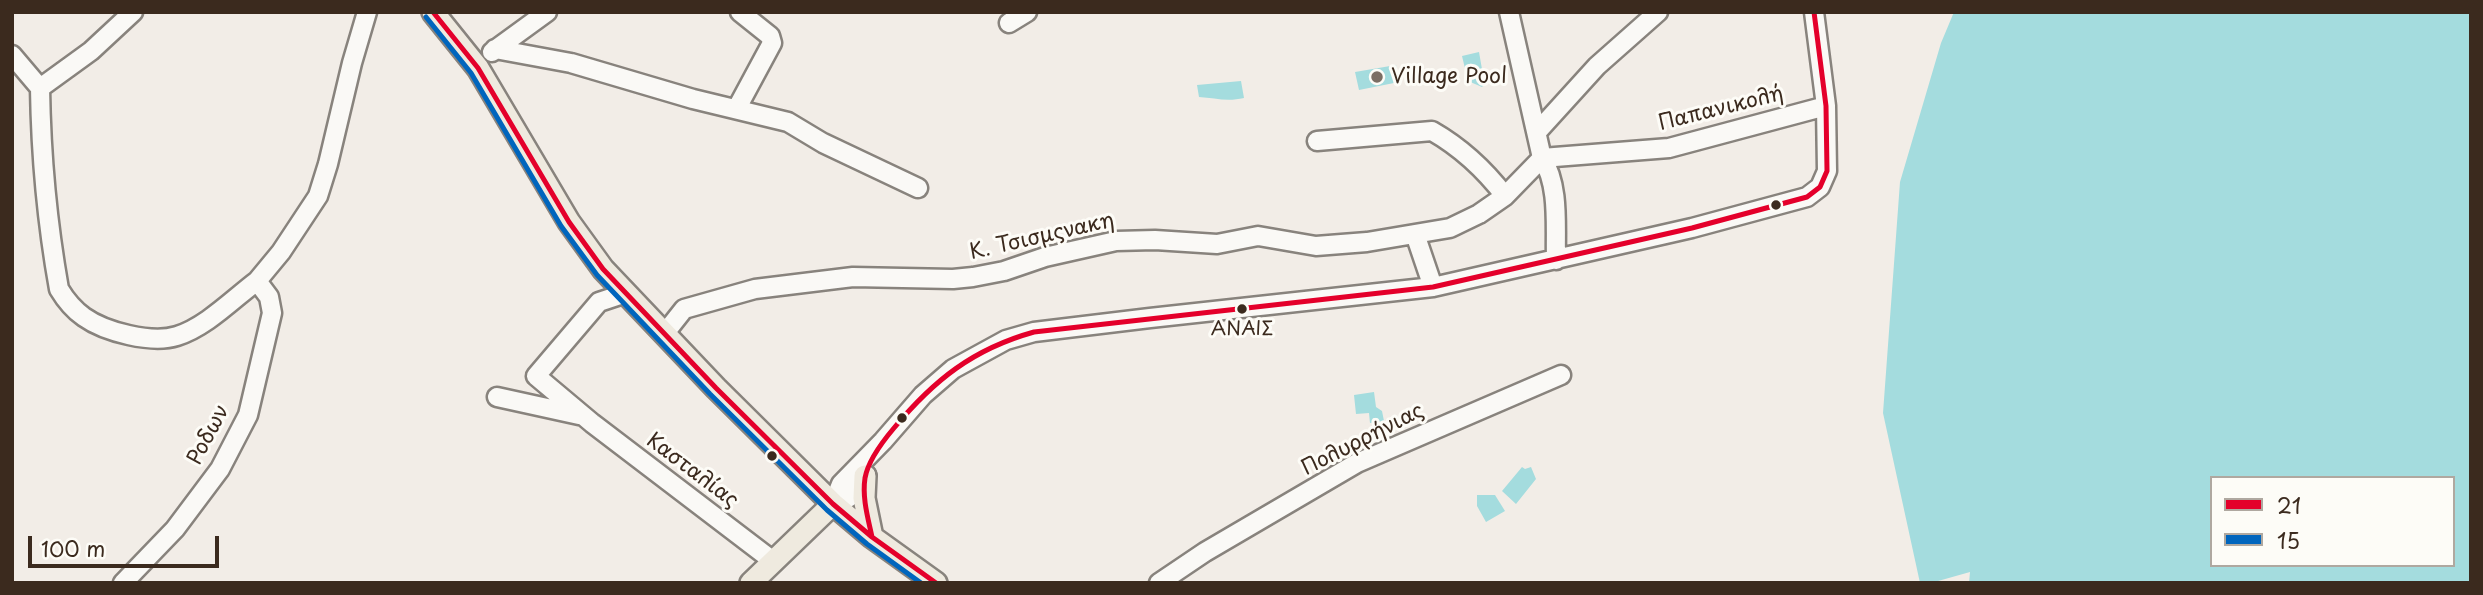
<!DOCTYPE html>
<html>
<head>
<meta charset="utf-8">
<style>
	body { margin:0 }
	#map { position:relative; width:2483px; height:595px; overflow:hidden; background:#f2ede7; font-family:"Playpen Sans",sans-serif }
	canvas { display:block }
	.frame { position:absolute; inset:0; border:14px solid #3b2a1e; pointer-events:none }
	.legend { position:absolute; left:2210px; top:476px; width:245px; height:91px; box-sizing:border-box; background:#fdfcf7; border:2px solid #afa8a0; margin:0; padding:9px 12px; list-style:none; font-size:21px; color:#3b2a1e }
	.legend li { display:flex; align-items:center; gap:14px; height:35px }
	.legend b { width:35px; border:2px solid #afa8a0 }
	.scale { position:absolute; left:28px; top:536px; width:191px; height:32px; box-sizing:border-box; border:4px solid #3b2a1e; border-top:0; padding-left:9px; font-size:21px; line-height:24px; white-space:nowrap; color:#3b2a1e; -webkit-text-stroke:5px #fdfcf7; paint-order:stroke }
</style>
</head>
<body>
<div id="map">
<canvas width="2483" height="595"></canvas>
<div class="frame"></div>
<ul class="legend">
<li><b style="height:9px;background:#e4002b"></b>21</li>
<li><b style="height:9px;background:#0065bd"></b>15</li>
</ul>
<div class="scale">100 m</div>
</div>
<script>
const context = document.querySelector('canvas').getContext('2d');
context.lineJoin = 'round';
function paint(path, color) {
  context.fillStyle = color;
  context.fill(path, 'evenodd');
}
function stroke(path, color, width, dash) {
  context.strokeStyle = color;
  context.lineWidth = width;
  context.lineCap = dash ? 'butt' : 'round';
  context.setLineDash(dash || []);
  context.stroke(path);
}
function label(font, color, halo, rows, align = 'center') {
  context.font = font + ' "Playpen Sans",sans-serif';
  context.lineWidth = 6;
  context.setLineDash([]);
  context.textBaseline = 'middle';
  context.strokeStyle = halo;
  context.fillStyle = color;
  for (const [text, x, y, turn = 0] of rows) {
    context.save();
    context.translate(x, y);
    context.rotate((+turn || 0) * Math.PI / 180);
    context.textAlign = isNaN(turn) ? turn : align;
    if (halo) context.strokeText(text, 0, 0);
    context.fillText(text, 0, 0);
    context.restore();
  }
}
paint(new Path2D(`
	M 1954,12 L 2471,12 L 2471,583 L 1969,583 L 1970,572 L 1931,583 L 1920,583 L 1883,413 L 1900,182 L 1941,43 ZM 2212,478 L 2453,478 L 2453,565 L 2212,565 Z
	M 1479,52 L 1483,75 L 1489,79 L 1482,87 L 1468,81 L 1462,56 Z
	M 1396,65 L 1399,82 L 1359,90 L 1355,72 Z
	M 1241,81 L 1244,98 C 1227,102 1215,98 1199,97 L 1197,85 Z
	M 1374,392 L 1376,407 L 1382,411 L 1384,421 L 1370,423 L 1369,413 L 1356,414 L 1354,395 Z
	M 1522,467 L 1525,469 L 1531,467 L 1536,479 L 1516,504 L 1502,491 Z
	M 1477,495 L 1495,495 L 1505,511 L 1486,522 L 1477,506 Z`), '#a4dcde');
const minor = new Path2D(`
	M 1509,12 L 1542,158 C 1560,186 1555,227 1556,260
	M 1009,23 L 1027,12
	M 495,49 L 571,63 L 693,99 L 788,122 L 823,143 L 918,188
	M 492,52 L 547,12
	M 12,55 L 40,88 L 91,51 L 133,12
	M 40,88 C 41,156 47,222 59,289 C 65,299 74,310 84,317 C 105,332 152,344 177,336 C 206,327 233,299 257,281 L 269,297 L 272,313 L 248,415 L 220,469 L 175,529 L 123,583
	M 737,108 L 772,43 L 770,36 L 740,12
	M 1537,132 L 1597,66 L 1658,12
	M 1317,141 L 1432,131 C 1460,147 1485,170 1505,196
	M 1542,158 L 1669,148 L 1826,106
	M 1415,234 L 1433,287
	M 257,281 L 281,252 L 318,196 L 328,164 L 352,63 L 367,12
	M 626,293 L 599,302 L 536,376 L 592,423 L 773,561
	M 665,333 L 684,309 L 755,289 L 853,277 L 953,279 L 973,277 L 1004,271 L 1045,257 L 1116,241 L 1155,240 L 1217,244 L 1258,236 L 1316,246 L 1367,242 L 1450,228 L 1479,214 L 1505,196 L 1542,158
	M 497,397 L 579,415
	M 833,504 L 841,484 L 883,441 L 923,395 L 953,369 L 1006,340 L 1034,332 L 1150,318 L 1433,287 L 1692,228 L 1807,197 L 1820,187 L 1827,171 L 1826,106 L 1814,12
	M 833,504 C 852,500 856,491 866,475
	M 1159,583 L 1205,552 L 1357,463 L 1561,375`);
const major = new Path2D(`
	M 433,12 L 478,68 L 569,222 L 603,269 L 716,388 L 833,504 L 872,537 L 936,583
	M 865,476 L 864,498 L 872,537
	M 751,583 L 833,504`);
stroke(minor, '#88837d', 23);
stroke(major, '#88837d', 26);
stroke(minor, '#faf9f6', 18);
stroke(major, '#efeadf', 21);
stroke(new Path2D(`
	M 433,12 L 478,68 L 569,222 L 603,269 L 716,388 L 833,504 L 872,537 L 936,583
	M 872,537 C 868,518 862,498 865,478 C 868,461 883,441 894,428 C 934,380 973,349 1034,332 L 1433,287 L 1692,228 L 1807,197 L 1820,187 L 1827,171 L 1826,106 L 1814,12`), '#e4002b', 5);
stroke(new Path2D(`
	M 426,17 L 471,73 L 561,226 L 597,275 L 710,394 L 827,510 L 867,544 L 921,583`), '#0065bd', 5);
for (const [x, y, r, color] of [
	[1377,77,7,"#7b6e64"],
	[1776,205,6,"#3b2a1e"],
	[1242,309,6,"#3b2a1e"],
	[902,418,6,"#3b2a1e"],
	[772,456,6,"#3b2a1e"]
]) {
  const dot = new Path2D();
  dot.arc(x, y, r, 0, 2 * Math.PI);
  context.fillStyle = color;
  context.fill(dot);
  stroke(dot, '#fdfcf7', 2.5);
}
label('19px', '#3b2a1e', '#fdfcf7', [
	["ΑΝΑΙΣ",1242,330]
]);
label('21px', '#3b2a1e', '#fdfcf7', [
	["Village Pool",1391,77]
], 'left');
label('21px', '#3b2a1e', '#fdfcf7', [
	["Παπανικολή",1721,109,-14],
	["Κ. Τσισμςνακη",1042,237,-13],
	["Ροδων",209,435,-62],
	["Πολυρρήνιας",1363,440,-27],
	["Κασταλίας",692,471,37]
]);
</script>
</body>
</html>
